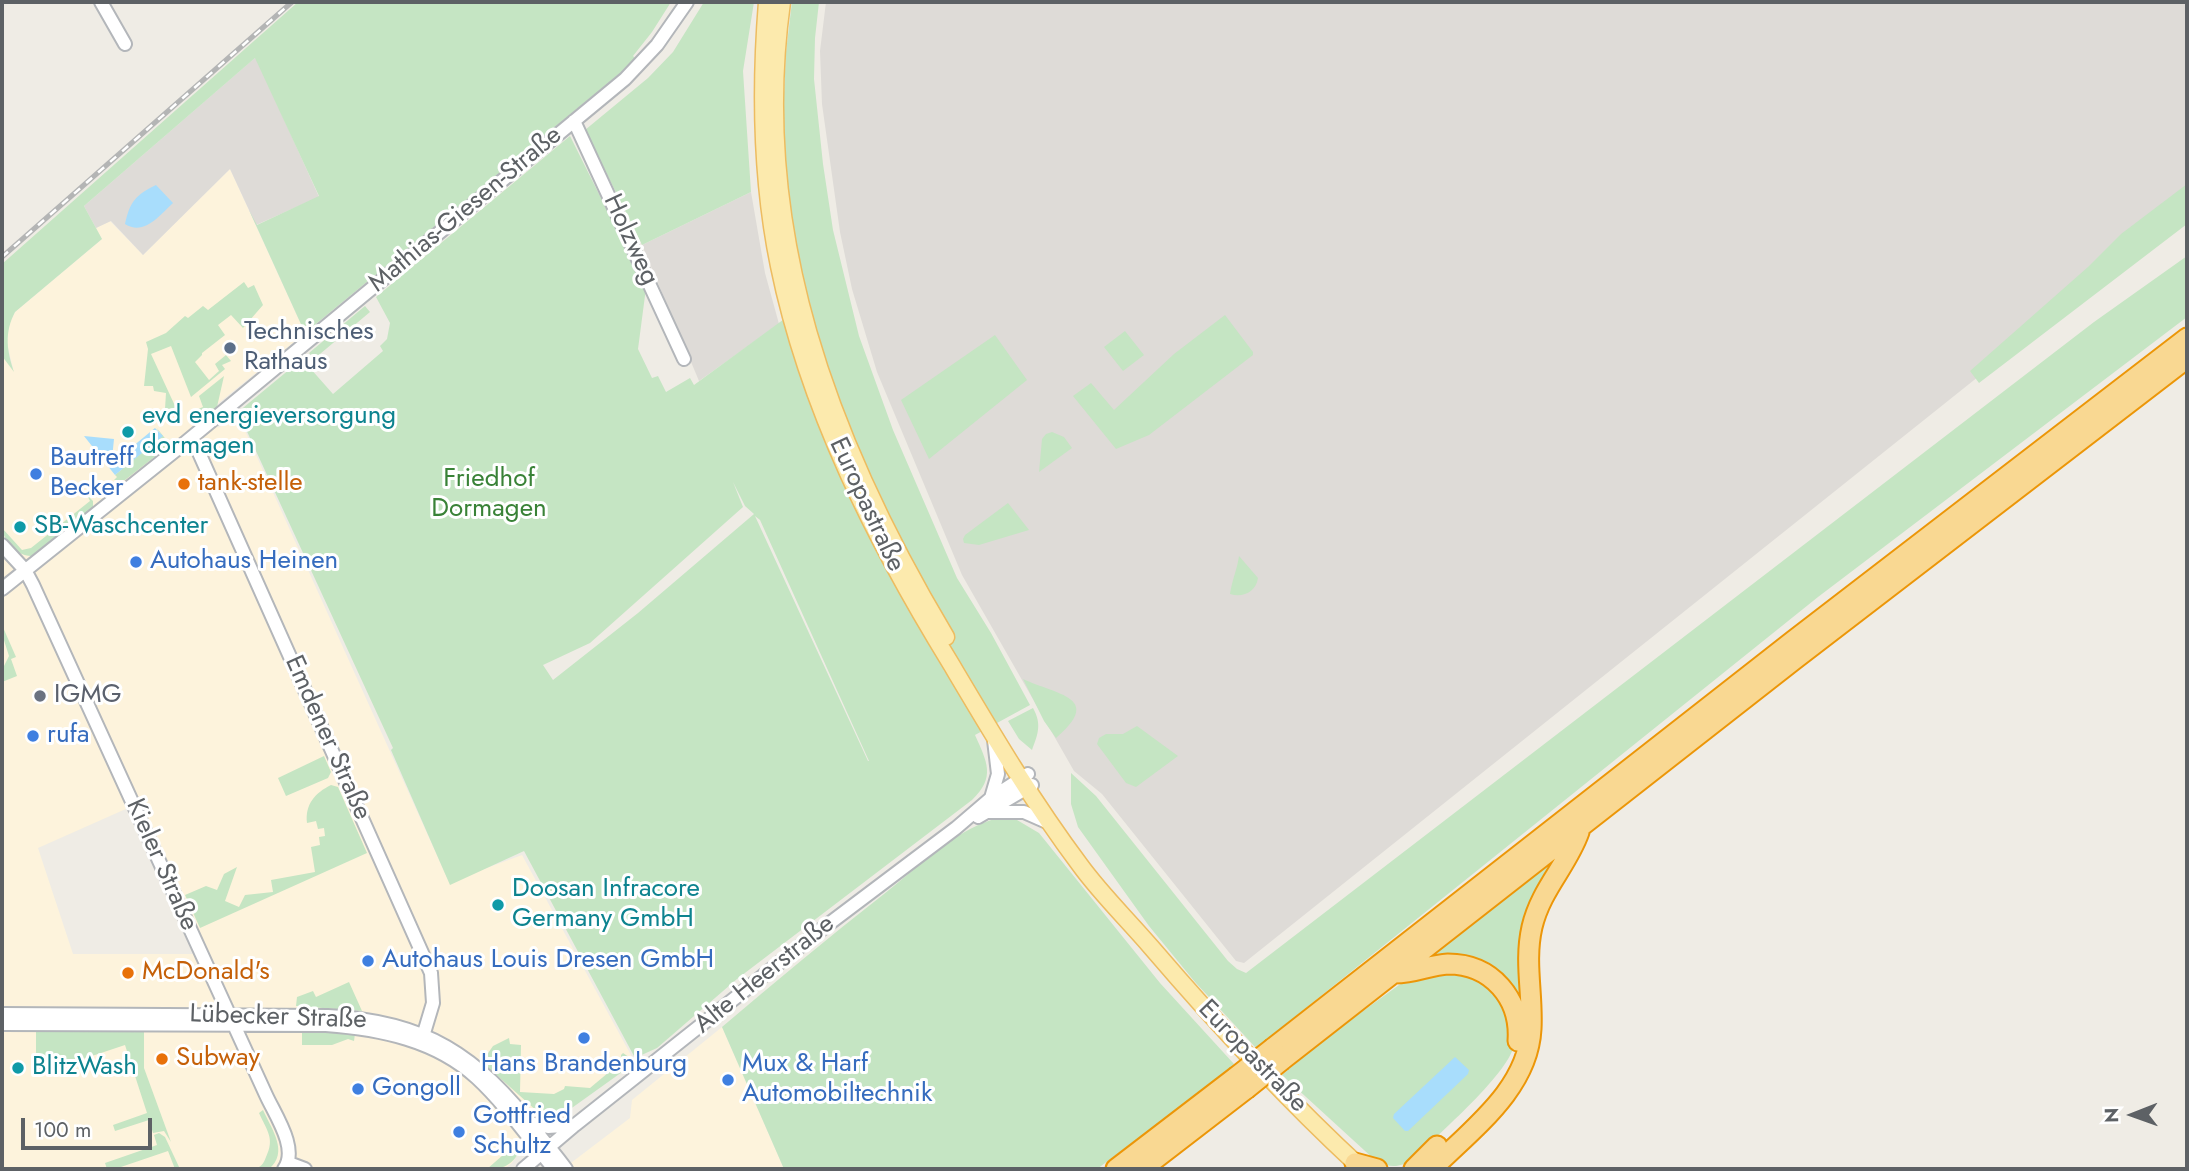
<!DOCTYPE html>
<html>
<head>
<meta charset="utf-8">
<style>
	body { margin:0 }
	#map { position:relative; width:2189px; height:1171px; overflow:hidden; background:#efece5; font-family:Jost,sans-serif }
	canvas { display:block }
	.frame { position:absolute; inset:0; border:4px solid #5d6165; pointer-events:none }
	.north { position:absolute; left:2098px; top:1080px; width:70px; height:70px; -webkit-text-stroke:5px #fff; paint-order:stroke; rotate:269deg; font-size:19px; font-weight:700; line-height:28px; text-align:center; color:#5d6165 }
	.north::after { content:''; display:block; margin:auto; width:24px; height:32px; background:#5d6165; clip-path:polygon(50% 0,100% 100%,50% 72%,0 100%) }
	.scale { position:absolute; left:21px; top:1118px; width:131px; height:32px; box-sizing:border-box; border:4px solid #5d6165; border-top:0; padding-left:9px; font-size:21px; line-height:24px; white-space:nowrap; color:#5d6165; -webkit-text-stroke:5px #fff; paint-order:stroke }
</style>
</head>
<body>
<div id="map">
<canvas width="2189" height="1171"></canvas>
<div class="frame"></div>
<div class="north">N</div>
<div class="scale">100 m</div>
</div>
<script>
const context = document.querySelector('canvas').getContext('2d');
context.lineJoin = 'round';
function paint(path, color) {
  context.fillStyle = color;
  context.fill(path, 'evenodd');
}
function stroke(path, color, width, dash) {
  context.strokeStyle = color;
  context.lineWidth = width;
  context.lineCap = dash ? 'butt' : 'round';
  context.setLineDash(dash || []);
  context.stroke(path);
}
function label(font, color, halo, rows, align = 'center') {
  context.font = font + ' Jost,sans-serif';
  context.lineWidth = 6;
  context.setLineDash([]);
  context.textBaseline = 'middle';
  context.strokeStyle = halo;
  context.fillStyle = color;
  for (const [text, x, y, turn = 0] of rows) {
    context.save();
    context.translate(x, y);
    context.rotate((+turn || 0) * Math.PI / 180);
    context.textAlign = isNaN(turn) ? turn : align;
    if (halo) context.strokeText(text, 0, 0);
    context.fillText(text, 0, 0);
    context.restore();
  }
}
paint(new Path2D(`
	M 230,169 L 305,333 L 215,406 L 218,428 L 238,415 L 449,882 L 522,855 L 632,1057 L 519,1152 L 512,1163 L 504,1169 L 2,1169 L 2,356 L 13,369 L 7,343 L 9,324 L 15,312 L 102,239 L 96,228 L 110,221 L 143,255 ZM 128,808 L 193,954 L 73,954 L 38,848 Z
	M 722,1027 L 784,1169 L 563,1169 L 630,1118 L 632,1100 Z`), '#fdf3dc');
paint(new Path2D(`
	M 826,2 L 2187,2 L 2187,210 L 1244,963 L 1236,961 L 1102,794 L 1074,771 L 962,575 L 877,372 L 852,289 L 840,232 L 822,104 L 820,51 Z
	M 256,57 L 319,197 L 256,225 L 230,169 L 143,255 L 111,221 L 96,228 L 84,206 Z
	M 751,192 L 765,273 L 779,324 L 699,381 L 642,245 Z`), '#dedbd7');
paint(new Path2D(`
	M 298,2 L 671,2 L 652,32 L 633,56 L 635,58 L 619,74 L 305,333 L 249,210 L 257,225 L 319,196 L 255,58 L 84,206 L 102,239 L 15,312 C 4,333 7,351 14,372 L 2,356 L 2,264 Z
	M 704,2 L 754,2 L 743,71 L 751,192 L 642,245 L 585,130 L 648,78 L 673,52 Z
	M 792,2 L 819,2 L 815,38 L 814,79 L 823,164 L 833,230 L 859,336 L 893,430 L 957,578 L 991,633 L 1030,705 L 975,735 C 987,762 996,777 972,800 L 737,979 L 657,1048 L 635,1058 L 524,851 L 450,885 L 391,750 L 393,748 L 238,412 L 302,359 L 333,394 L 383,351 L 380,346 L 387,339 L 390,323 L 376,297 L 570,136 L 646,288 L 638,349 L 652,378 L 658,376 L 666,392 L 690,378 L 694,385 L 806,303 L 790,220 L 782,134 L 786,52 ZM 733,482 L 745,506 L 754,514 L 638,613 L 553,680 L 543,665 L 590,643 L 743,507 ZM 755,516 L 760,520 L 869,761 L 868,761 Z
	M 2187,184 L 2187,224 L 1979,383 L 1970,371 L 2088,267 L 2121,234 Z
	M 2187,256 L 2187,317 L 1818,597 L 1256,1048 L 1195,982 L 1149,926 L 1078,827 L 1071,804 L 1071,773 L 1096,796 L 1228,961 L 1237,969 L 1246,973 L 2094,322 Z
	M 244,282 L 248,288 L 254,285 L 263,305 L 243,328 L 231,315 L 218,325 L 225,335 L 202,353 L 202,355 L 195,362 L 209,380 L 219,371 L 215,364 L 226,355 L 231,361 L 222,365 L 225,369 L 191,397 L 171,346 L 151,354 L 176,408 L 172,411 L 165,409 L 166,393 L 154,391 L 153,386 L 144,386 L 148,349 L 146,342 L 166,333 L 185,316 L 188,318 L 203,306 L 208,310 Z
	M 365,306 L 370,312 L 314,359 L 309,353 Z
	M 1225,315 L 1253,352 L 1253,355 L 1149,435 L 1116,449 L 1073,396 L 1091,383 L 1114,410 L 1174,354 Z
	M 1125,331 L 1144,355 L 1123,371 L 1104,347 Z
	M 995,335 L 1027,380 L 929,459 L 901,400 Z
	M 224,376 L 217,407 L 205,418 L 196,410 L 203,407 L 199,396 Z
	M 156,427 L 168,442 L 172,438 L 171,444 L 125,480 L 114,480 L 117,477 L 115,475 L 162,436 Z
	M 1052,432 L 1064,437 L 1072,448 L 1039,472 L 1042,439 L 1046,434 Z
	M 87,495 L 93,501 L 93,507 L 31,556 C 17,556 4,542 2,528 L 22,550 L 31,548 L 90,501 Z
	M 1008,503 L 1029,530 L 979,545 L 964,543 L 963,539 L 965,535 Z
	M 1239,556 L 1258,578 C 1256,592 1243,598 1230,594 C 1232,580 1237,570 1239,556 Z
	M 2,625 L 16,657 L 11,659 L 17,676 L 2,682 L 2,670 L 9,656 L 2,634 Z
	M 1023,679 C 1057,695 1104,697 1056,738 L 1044,721 Z
	M 1033,708 C 1042,724 1038,734 1032,750 L 1019,739 L 1008,721 Z
	M 1137,726 L 1178,756 L 1136,787 L 1126,783 L 1097,744 L 1099,738 L 1106,734 L 1123,734 Z
	M 324,756 L 331,772 L 328,778 L 286,796 L 278,778 Z
	M 331,785 L 338,787 L 367,853 L 200,928 L 185,895 L 206,886 L 217,890 L 224,874 L 237,867 L 225,901 L 239,907 L 245,895 L 273,892 L 271,880 L 315,872 L 311,847 L 320,845 L 319,837 L 325,836 L 324,828 L 318,829 L 316,821 L 307,823 C 305,804 315,793 331,785 Z
	M 1015,815 L 1017,820 L 1039,833 L 1160,983 L 1234,1064 L 1227,1072 L 1097,1169 L 784,1169 L 722,1027 C 775,982 829,937 884,894 C 922,864 965,819 1015,815 Z
	M 1564,853 L 1534,904 L 1522,1046 L 1493,973 L 1417,966 Z
	M 1460,968 L 1500,990 C 1504,1006 1513,1026 1514,1042 C 1515,1069 1434,1138 1413,1159 C 1400,1168 1390,1168 1376,1161 L 1282,1075 L 1327,1037 L 1399,985 L 1413,977 Z
	M 349,982 L 362,1011 L 296,1006 L 297,997 L 313,991 L 316,997 Z
	M 302,1031 L 348,1033 L 355,1034 L 354,1041 L 348,1039 L 332,1045 L 302,1045 Z
	M 36,1032 L 144,1032 L 144,1068 L 171,1142 L 164,1131 L 153,1133 L 149,1120 L 115,1131 L 113,1125 L 147,1113 L 125,1045 L 59,1067 L 57,1061 L 49,1063 L 51,1069 L 38,1074 L 36,1067 Z
	M 509,1038 L 510,1044 L 521,1045 L 520,1092 L 554,1094 L 564,1089 L 565,1086 L 590,1088 L 621,1062 L 621,1055 L 623,1053 L 636,1062 L 562,1115 L 552,1118 L 538,1112 L 482,1062 L 493,1046 Z
	M 263,1110 C 272,1130 289,1152 269,1169 L 253,1169 C 261,1167 263,1165 266,1157 C 275,1138 267,1131 259,1113 Z
	M 159,1133 L 165,1137 L 180,1169 L 175,1169 L 168,1151 L 115,1169 L 107,1169 L 105,1163 L 157,1145 L 154,1135 Z
	M 518,1142 L 520,1150 C 512,1166 503,1169 487,1169 Z`), '#c5e5c3');
paint(new Path2D(`
	M 156,185 L 173,203 C 159,216 144,236 125,224 C 130,201 136,195 156,185 Z
	M 155,428 L 163,436 L 115,475 L 84,436 L 114,439 L 112,459 L 115,461 Z
	M 1455,1057 L 1469,1070 L 1468,1074 L 1408,1131 L 1405,1131 L 1393,1118 L 1394,1114 Z`), '#a8ddfc');
const minor = new Path2D(`
	M 101,2 L 125,44
	M 574,121 L 684,359
	M 192,437 L 431,973 L 433,1003 L 421,1043
	M 2,545 L 25,570 L 33,585 L 266,1095 C 275,1115 299,1149 284,1169
	M 2,589 L 186,442 L 625,79 L 657,45 L 687,2
	M 991,798 L 998,774 L 994,740
	M 989,812 L 1024,812 L 1049,823
	M 978,817 L 1032,785
	M 2,1014 L 328,1016 C 426,1021 477,1055 536,1131 C 546,1144 557,1156 566,1169
	M 2,1024 L 326,1025 C 380,1029 436,1040 477,1078 C 506,1105 529,1139 554,1169
	M 530,1123 L 548,1127 L 575,1125
	M 289,1163 L 305,1169
	M 523,1169 L 575,1125 L 822,929 L 956,828 L 991,798 L 1028,774`);
const major = new Path2D(`
	M 767,2 C 760,90 761,179 779,266 C 808,408 876,542 951,664 C 992,733 1032,801 1080,865 C 1101,894 1127,919 1151,947 C 1217,1024 1287,1100 1362,1169
	M 782,2 C 750,231 830,443 946,637`);
const highway = new Path2D(`
	M 1395,973 C 1416,973 1429,965 1448,964 C 1492,964 1521,999 1518,1041
	M 1273,1048 L 1793,641 L 2187,338
	M 1282,1060 L 1795,659 L 2187,358
	M 1355,1163 L 1377,1169
	M 1116,1169 L 1236,1077
	M 1142,1169 L 1246,1089
	M 1414,1169 L 1437,1146
	M 1432,1169 C 1472,1129 1528,1089 1531,1029 C 1533,994 1524,962 1532,927 C 1541,889 1567,866 1579,832`);
stroke(minor, '#b3b6ba', 16);
stroke(major, '#edbc60', 19);
stroke(highway, '#ec9608', 23);
stroke(minor, '#fff', 12);
stroke(major, '#fceaad', 16);
stroke(highway, '#f9d892', 19);
const rail = new Path2D(`
	M 2,257 L 292,2`);
stroke(rail, '#b4b5b5', 5);
stroke(rail, '#fff', 2.5, [8]);
const highwayBridge = new Path2D(`
	M 1236,1077 L 1273,1048
	M 1246,1089 L 1282,1060`);
stroke(highwayBridge, '#ec9608', 23, []);
stroke(highwayBridge, '#f9d892', 19);
for (const [x, y, r, color] of [
	[230,348,7,"#5c6f8a"],
	[128,432,7,"#0f9aa8"],
	[36,474,7,"#3f7fe0"],
	[184,484,7,"#e8710a"],
	[20,527,7,"#0f9aa8"],
	[136,562,7,"#3f7fe0"],
	[40,696,7,"#6b7280"],
	[33,736,7,"#3f7fe0"],
	[498,905,7,"#0f9aa8"],
	[368,961,7,"#3f7fe0"],
	[128,973,7,"#e8710a"],
	[584,1038,7,"#3f7fe0"],
	[162,1059,7,"#e8710a"],
	[18,1068,7,"#0f9aa8"],
	[728,1080,7,"#3f7fe0"],
	[358,1089,7,"#3f7fe0"],
	[459,1132,7,"#3f7fe0"]
]) {
  const dot = new Path2D();
  dot.arc(x, y, r, 0, 2 * Math.PI);
  context.fillStyle = color;
  context.fill(dot);
  stroke(dot, '#fff', 2.5);
}
label('26px', '#5d6165', '#fff', [
	["Mathias-Giesen-Straße",466,210,-40],
	["Holzweg",630,240,65],
	["Europastraße",866,505,65],
	["Emdener Straße",327,738,66],
	["Kieler Straße",161,865,66],
	["Alte Heerstraße",765,975,-39],
	["Lübecker Straße",278,1018,2],
	["Europastraße",1252,1057,46]
]);
label('26px', '#4e5e75', '#fff', [
	["Technisches",244,333],
	["Rathaus",244,363]
], 'left');
label('26px', '#0d838f', '#fff', [
	["evd energieversorgung",142,417],
	["dormagen",142,447],
	["SB-Waschcenter",34,527],
	["Doosan Infracore",512,890],
	["Germany GmbH",512,920],
	["BlitzWash",32,1068]
], 'left');
label('26px', '#366cbe', '#fff', [
	["Bautreff",50,459],
	["Becker",50,489],
	["Autohaus Heinen",150,562],
	["rufa",47,736],
	["Autohaus Louis Dresen GmbH",382,961],
	["Hans Brandenburg",584,1065,"center"],
	["Mux & Harf",742,1065],
	["Automobiltechnik",742,1095],
	["Gongoll",372,1089],
	["Gottfried",473,1117],
	["Schultz",473,1147]
], 'left');
label('26px', '#398237', '#fff', [
	["Friedhof",489,480],
	["Dormagen",489,510]
]);
label('26px', '#c56008', '#fff', [
	["tank-stelle",198,484],
	["McDonald's",142,973],
	["Subway",176,1059]
], 'left');
label('26px', '#5b616d', '#fff', [
	["IGMG",54,696]
], 'left');
</script>
</body>
</html>
